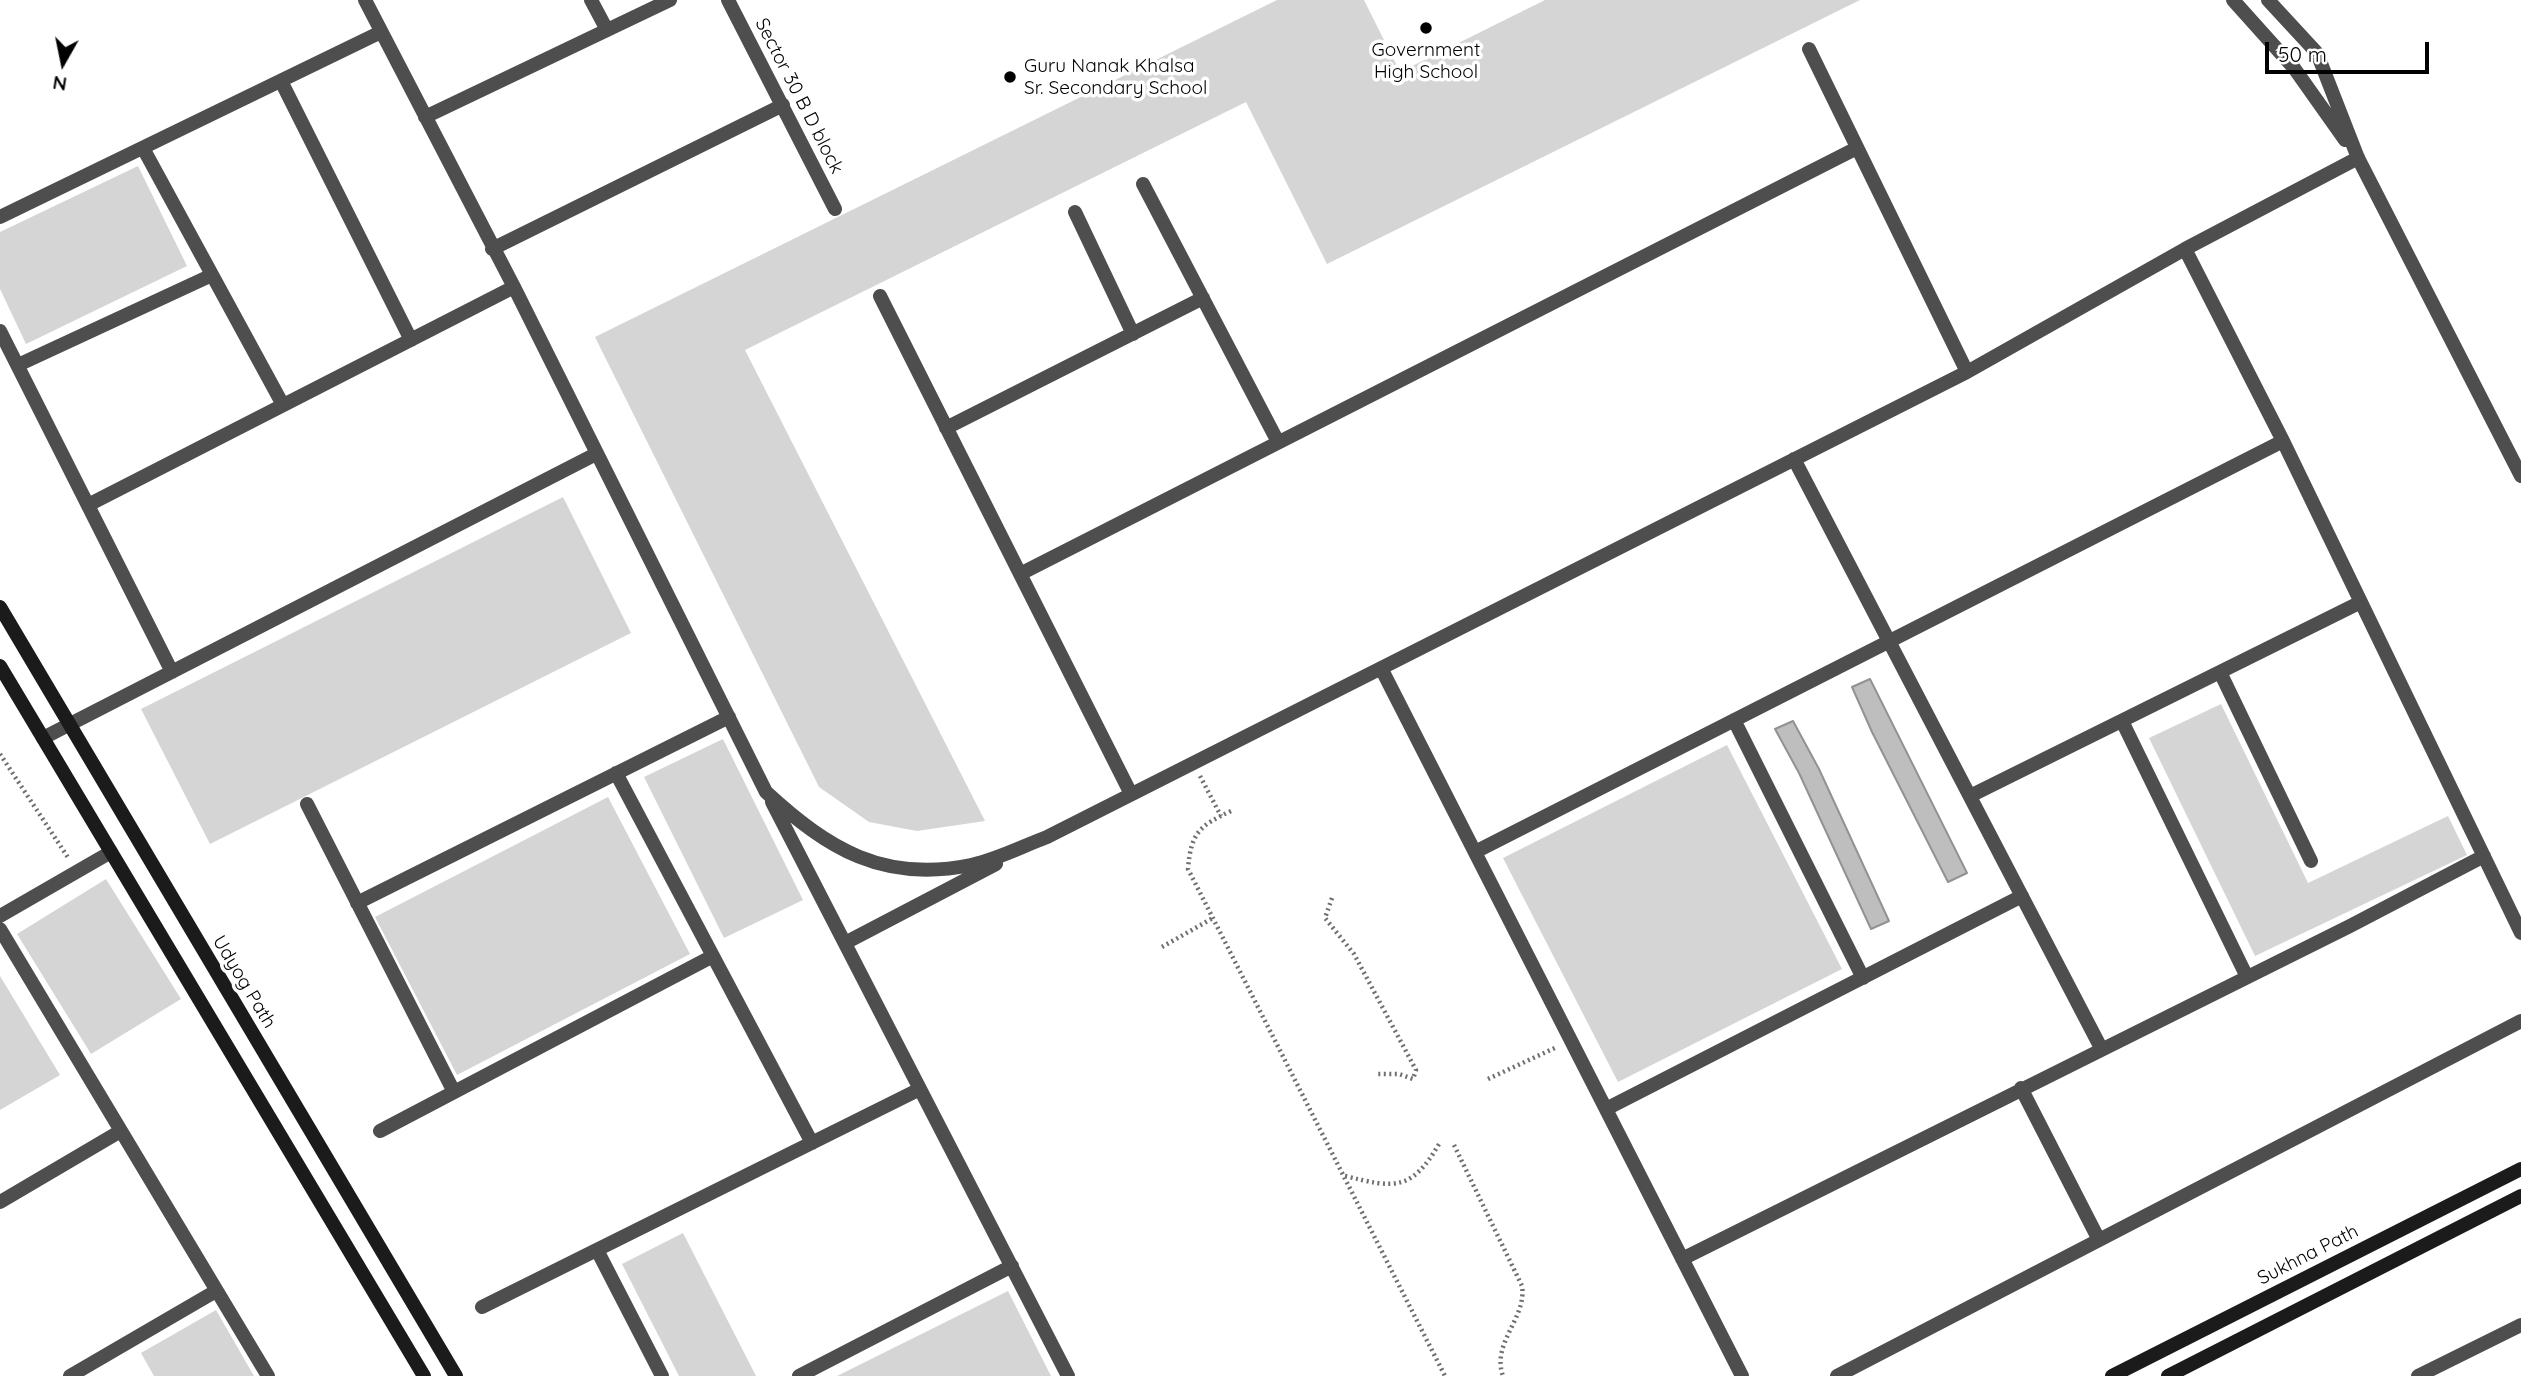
<!DOCTYPE html>
<html>
<head>
<meta charset="utf-8">
<style>
	body { margin:0 }
	#map { position:relative; width:2521px; height:1376px; overflow:hidden; background:#fff; font-family:Quicksand,sans-serif }
	canvas { display:block }
	.north { position:absolute; left:28px; top:28px; width:70px; height:70px; -webkit-text-stroke:5px #fff; paint-order:stroke; rotate:189deg; font-size:19px; font-weight:700; line-height:28px; text-align:center; color:#000 }
	.north::after { content:''; display:block; margin:auto; width:24px; height:32px; background:#000; clip-path:polygon(50% 0,100% 100%,50% 72%,0 100%) }
	.scale { position:absolute; left:2265px; top:42px; width:164px; height:32px; box-sizing:border-box; border:4px solid #000; border-top:0; padding-left:9px; font-size:21px; line-height:24px; white-space:nowrap; color:#000; -webkit-text-stroke:5px #fff; paint-order:stroke }
</style>
</head>
<body>
<div id="map">
<canvas width="2521" height="1376"></canvas>
<div class="north">N</div>
<div class="scale">50 m</div>
</div>
<script>
const context = document.querySelector('canvas').getContext('2d');
context.lineJoin = 'round';
function paint(path, color) {
  context.fillStyle = color;
  context.fill(path, 'evenodd');
}
function stroke(path, color, width, dash) {
  context.strokeStyle = color;
  context.lineWidth = width;
  context.lineCap = dash ? 'butt' : 'round';
  context.setLineDash(dash || []);
  context.stroke(path);
}
function label(font, color, halo, rows, align = 'center') {
  context.font = font + ' Quicksand,sans-serif';
  context.lineWidth = 7;
  context.setLineDash([]);
  context.textBaseline = 'middle';
  context.strokeStyle = halo;
  context.fillStyle = color;
  for (const [text, x, y, turn = 0] of rows) {
    context.save();
    context.translate(x, y);
    context.rotate((+turn || 0) * Math.PI / 180);
    context.textAlign = isNaN(turn) ? turn : align;
    if (halo) context.strokeText(text, 0, 0);
    context.fillText(text, 0, 0);
    context.restore();
  }
}
paint(new Path2D(`
	M 1277,0 L 1364,0 L 1400,72 L 1545,0 L 1860,0 L 1327,264 L 1246,102 L 745,350 L 985,821 L 917,831 L 869,822 L 819,787 L 595,337 Z
	M 138,166 L 187,266 L 26,344 L 0,289 L 0,232 Z
	M 563,497 L 631,633 L 210,844 L 141,709 Z
	M 2221,704 L 2308,883 L 2448,816 L 2467,855 L 2255,956 L 2149,738 Z
	M 723,739 L 803,900 L 724,938 L 644,777 Z
	M 1727,745 L 1842,969 L 1618,1082 L 1503,858 Z
	M 608,797 L 690,954 L 457,1075 L 375,917 Z
	M 106,879 L 181,999 L 91,1054 L 17,934 Z
	M 0,976 L 60,1075 L 0,1110 Z
	M 683,1233 L 756,1376 L 679,1376 L 622,1264 Z
	M 1008,1291 L 1051,1376 L 837,1376 Z
	M 216,1310 L 254,1376 L 154,1376 L 141,1353 Z`), '#d5d5d5');
const building = new Path2D(`
	M 1870,679 L 1967,873 L 1948,882 L 1872,732 L 1852,687 Z
	M 1793,721 L 1819,769 L 1889,921 L 1871,929 L 1799,773 L 1775,729 Z`);
paint(building, '#bebebe');
stroke(building, '#929292', 2);
stroke(new Path2D(`
	M 0,754 L 69,859
	M 1200,776 L 1221,816
	M 1231,811 C 1199,826 1191,833 1188,869 L 1445,1376
	M 1332,898 L 1325,918 L 1354,954 L 1416,1070 L 1413,1079 L 1399,1074 L 1376,1074
	M 1162,947 L 1213,918
	M 1488,1079 L 1557,1047
	M 1454,1145 L 1522,1286 C 1527,1318 1491,1343 1503,1376
	M 1345,1176 C 1394,1188 1411,1192 1439,1144`), '#707070', 4.5, [2, 3.5]);
stroke(new Path2D(`
	M 365,0 L 514,287 L 766,792 C 828,849 883,883 971,865 C 996,860 1023,846 1047,837 L 1967,372 L 2185,249 L 2358,158
	M 591,0 L 607,30
	M 728,0 L 835,209
	M 1809,49 L 1967,372
	M 281,81 L 411,340
	M 425,117 L 670,0
	M 143,148 L 283,405
	M 1143,184 L 1278,442
	M 1075,212 L 1133,334
	M 0,217 L 381,32
	M 492,249 L 783,105
	M 2185,249 L 2283,441 L 2521,933
	M 880,296 L 1131,794
	M 0,331 L 172,672
	M 18,365 L 212,275
	M 946,428 L 1203,298
	M 1794,459 L 2101,1048
	M 90,504 L 514,287
	M 1020,574 L 1857,148
	M 1381,668 L 1742,1376
	M 2220,672 L 2311,861
	M 1734,720 L 1863,978
	M 2122,721 L 2246,975
	M 43,738 L 596,454
	M 616,773 L 812,1143
	M 1970,796 L 2361,602
	M 772,802 L 1068,1376
	M 307,804 L 454,1092
	M 1475,852 L 2283,441
	M 357,903 L 729,717
	M 0,929 L 268,1376
	M 845,943 L 996,864
	M 2021,1088 L 2099,1240
	M 1606,1109 L 2022,896
	M 380,1131 L 713,956
	M 0,1202 L 119,1132
	M 597,1250 L 662,1376
	M 1682,1259 L 2350,926 L 2484,856
	M 482,1307 L 920,1089
	M 70,1376 L 216,1291
	M 799,1376 L 1012,1266
	M 1837,1376 L 2521,1021
	M 2418,1376 L 2521,1325`), '#4e4e4e', 14);
stroke(new Path2D(`
	M 2233,0 L 2294,68 L 2345,140
	M 2268,0 L 2317,53 L 2358,158 L 2521,476
	M 0,916 L 111,852`), '#4e4e4e', 14);
stroke(new Path2D(`
	M 0,607 L 456,1376
	M 0,666 L 424,1376
	M 2112,1376 L 2521,1169
	M 2168,1376 L 2521,1196`), '#1b1b1b', 14);
for (const [x, y, r, color] of [
	[1426,28,7,"#000"],
	[1010,77,7,"#000"]
]) {
  const dot = new Path2D();
  dot.arc(x, y, r, 0, 2 * Math.PI);
  context.fillStyle = color;
  context.fill(dot);
  stroke(dot, '#fff', 2.5);
}
label('19px', '#000', '#fff', [
	["Government",1426,50],
	["High School",1426,72],
	["Guru Nanak Khalsa",1024,66,"left"],
	["Sr. Secondary School",1024,88,"left"]
]);
label('19px', '#000', '#fff', [
	["Sector 30 B D block",799,96,63],
	["Udyog Path",244,982,59],
	["Sukhna Path",2308,1255,-27]
]);
</script>
</body>
</html>
